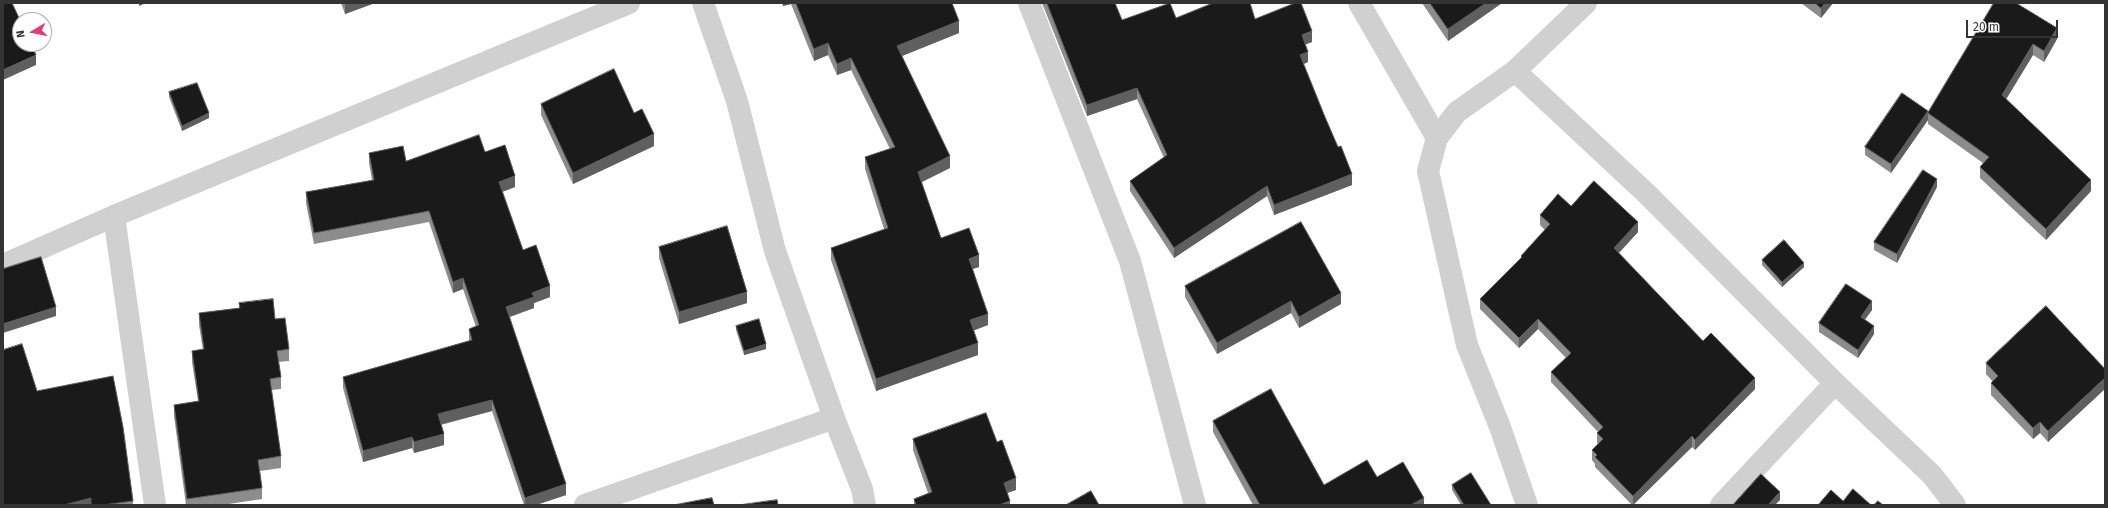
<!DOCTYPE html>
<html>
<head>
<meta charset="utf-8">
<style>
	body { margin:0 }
	#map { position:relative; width:2108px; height:508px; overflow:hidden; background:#fff; font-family:"Fira Sans",sans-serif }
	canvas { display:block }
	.frame { position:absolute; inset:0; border:4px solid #333; pointer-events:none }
	.north { position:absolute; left:12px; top:12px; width:40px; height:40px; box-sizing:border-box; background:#fff; border:1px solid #adadad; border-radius:50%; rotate:260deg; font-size:11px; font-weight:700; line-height:16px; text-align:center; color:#333 }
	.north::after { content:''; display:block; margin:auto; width:14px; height:18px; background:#e23d77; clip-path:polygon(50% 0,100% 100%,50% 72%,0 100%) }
	.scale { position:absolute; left:1966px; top:20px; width:92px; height:18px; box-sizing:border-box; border:2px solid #333; border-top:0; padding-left:5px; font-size:12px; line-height:14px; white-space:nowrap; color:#333; -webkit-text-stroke:3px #fff; paint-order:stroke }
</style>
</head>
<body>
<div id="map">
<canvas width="2108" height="508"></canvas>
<div class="frame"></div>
<div class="north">N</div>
<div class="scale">20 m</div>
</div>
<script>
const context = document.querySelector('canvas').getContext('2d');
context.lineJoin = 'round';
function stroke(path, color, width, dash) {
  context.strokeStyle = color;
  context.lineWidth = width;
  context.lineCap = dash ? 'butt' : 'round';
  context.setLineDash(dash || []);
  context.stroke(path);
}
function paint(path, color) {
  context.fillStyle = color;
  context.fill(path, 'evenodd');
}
stroke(new Path2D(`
	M 703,3 L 737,101 L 775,251 L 834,418 L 862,489 L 865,505
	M 1029,3 L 1130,261 L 1195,505
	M 1359,3 L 1437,138
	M 1515,71 L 1647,194 L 1835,383 L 1932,475 L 1955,505
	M 114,216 L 155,505
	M 3,265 L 114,216 L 629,3
	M 585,505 L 834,418
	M 1527,505 L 1500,427 L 1467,345 L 1428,171 L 1437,138 L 1457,112 L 1515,71 L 1586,3
	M 1721,505 L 1835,383`), '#d0d0d0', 22);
paint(new Path2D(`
	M 341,3 L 375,3 L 345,14 Z
	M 782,3 L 952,3 L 959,33 L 902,56 L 950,168 L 921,182 L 941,238 L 979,267 L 973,269 L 988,325 L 974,330 L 978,355 L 876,391 L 831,260 L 831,248 L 884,229 L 865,169 L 865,157 L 890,149 L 851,70 L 837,75 L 828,55 L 814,61 L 791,4 L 783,6 Z
	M 1042,3 L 1115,3 L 1122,20 L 1176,18 L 1255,19 L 1312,42 L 1305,44 L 1308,62 L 1303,64 L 1352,185 L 1274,215 L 1267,196 L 1174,258 L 1130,191 L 1130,181 L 1164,158 L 1137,99 L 1087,116 Z
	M 1422,3 L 1502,3 L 1448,41 Z
	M 1801,3 L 1833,3 L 1821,18 Z
	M 1994,3 L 2057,39 L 2044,62 L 2033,55 L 2006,99 L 2091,191 L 2046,240 L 1980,178 L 1980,167 L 1983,163 L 1928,124 L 1928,120 L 1891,173 L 1865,155 L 1865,147 L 1928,113 Z
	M 169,92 L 209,118 L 182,131 L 169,97 Z
	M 541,104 L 634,113 L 654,146 L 573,184 L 541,115 Z
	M 485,152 L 515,187 L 502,192 L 523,250 L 550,297 L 534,303 L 534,308 L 510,317 L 566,495 L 536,505 L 524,505 L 492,411 L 441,425 L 444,445 L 414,453 L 412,448 L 363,462 L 343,388 L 343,377 L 469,341 L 469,329 L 476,327 L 463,289 L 453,293 L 429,222 L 314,244 L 306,203 L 306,192 L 372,180 L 369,163 L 369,153 L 406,161 Z
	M 1937,187 L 1897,263 L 1874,250 L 1874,242 Z
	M 1571,206 L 1638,232 L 1619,253 L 1703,341 L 1755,389 L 1695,450 L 1692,447 L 1633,505 L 1632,505 L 1595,467 L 1595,464 L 1592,460 L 1592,450 L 1598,444 L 1597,443 L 1597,433 L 1598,432 L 1551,382 L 1551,372 L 1566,358 L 1538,329 L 1519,348 L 1480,309 L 1480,299 L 1521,258 L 1521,256 L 1545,230 L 1540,225 L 1540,215 Z
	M 659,247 L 747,303 L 679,324 L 659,258 Z
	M 1762,260 L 1804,267 L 1782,287 L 1762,265 Z
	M 1185,286 L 1341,304 L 1299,328 L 1291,313 L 1217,354 L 1185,297 Z
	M 239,303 L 275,319 L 289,349 L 289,361 L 278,362 L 281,377 L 281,389 L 271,390 L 281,456 L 281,468 L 260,471 L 262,488 L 262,499 L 222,505 L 186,505 L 174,416 L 174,405 L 198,401 L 192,362 L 192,351 L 203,350 L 199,325 L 199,313 L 239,308 Z
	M 1872,310 L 1865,319 L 1874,334 L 1858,358 L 1819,332 L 1819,323 Z
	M 736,326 L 766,349 L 744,355 L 736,330 Z
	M 1986,363 L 2105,369 L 2048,442 L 2040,433 L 2033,439 L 1991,395 L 1991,383 L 1993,382 L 1986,374 Z
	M 37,391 L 133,501 L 133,505 L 3,505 Z
	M 1213,421 L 1324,485 L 1377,477 L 1424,505 L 1253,505 L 1213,432 Z
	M 913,439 L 997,442 L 1016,490 L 1007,493 L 1010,505 L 914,505 L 914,499 L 928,493 L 913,450 Z
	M 1452,485 L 1491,505 L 1461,505 L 1452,490 Z`), '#8c8c8c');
paint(new Path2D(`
	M 139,3 L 146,3 L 139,6 Z
	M 347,3 L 375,3 L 345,14 L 345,4 Z
	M 783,3 L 791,3 L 791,4 L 783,6 Z
	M 1486,3 L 1502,3 L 1448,41 L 1448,29 Z
	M 1825,3 L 1833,3 L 1821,18 L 1821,8 Z
	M 959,21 L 959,33 L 897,58 L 897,46 Z
	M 2057,28 L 2057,39 L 2044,62 L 2044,51 Z
	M 1312,31 L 1312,42 L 1302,46 L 1302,35 Z
	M 828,43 L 828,55 L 814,61 L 814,49 Z
	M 2033,44 L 2033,55 L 2002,106 L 2002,95 Z
	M 1308,52 L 1308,62 L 1300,66 L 1300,55 Z
	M 36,55 L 36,65 L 3,80 L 3,70 Z
	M 851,58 L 851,70 L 837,75 L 837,64 Z
	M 1137,88 L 1137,99 L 1087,116 L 1087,105 Z
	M 1928,111 L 1928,120 L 1891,173 L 1891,164 Z
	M 209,113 L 209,118 L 182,131 L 182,126 Z
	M 654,134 L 654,146 L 573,184 L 573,173 Z
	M 950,156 L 950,168 L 918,184 L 918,172 Z
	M 1352,174 L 1352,185 L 1274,215 L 1274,205 Z
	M 515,176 L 515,187 L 499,193 L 499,182 Z
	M 1937,179 L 1937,187 L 1897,263 L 1897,254 Z
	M 2091,180 L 2091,191 L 2046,240 L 2046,229 Z
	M 1267,186 L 1267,196 L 1174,258 L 1174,248 Z
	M 1638,222 L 1638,232 L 1614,258 L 1614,248 Z
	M 979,255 L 979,267 L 969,270 L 969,259 Z
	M 1804,263 L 1804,267 L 1782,287 L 1782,282 Z
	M 463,278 L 463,289 L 453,293 L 453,282 Z
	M 550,286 L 550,297 L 534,303 L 534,308 L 506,318 L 506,307 L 532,293 Z
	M 747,292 L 747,303 L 679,324 L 679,312 Z
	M 1341,293 L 1341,304 L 1299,328 L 1299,317 Z
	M 1291,301 L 1291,313 L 1217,354 L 1217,343 Z
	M 1872,301 L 1872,310 L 1861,325 L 1861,317 Z
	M 56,307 L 56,316 L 3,333 L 3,324 Z
	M 988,314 L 988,325 L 970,332 L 970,320 Z
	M 1538,319 L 1538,329 L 1519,348 L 1519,338 Z
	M 1874,326 L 1874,334 L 1858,358 L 1858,350 Z
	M 978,343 L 978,355 L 876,391 L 876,379 Z
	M 766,344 L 766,349 L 744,355 L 744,351 Z
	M 1755,378 L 1755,389 L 1695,450 L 1695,440 Z
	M 2105,378 L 2105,389 L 2048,442 L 2048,431 Z
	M 492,400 L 492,411 L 438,425 L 438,414 Z
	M 2040,422 L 2040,433 L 2033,439 L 2033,428 Z
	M 444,434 L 444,445 L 414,453 L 414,442 Z
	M 1692,436 L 1692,447 L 1633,505 L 1633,496 Z
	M 412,437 L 412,448 L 363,462 L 363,451 Z
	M 1016,478 L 1016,490 L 1004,494 L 1004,483 Z
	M 566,484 L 566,495 L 536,505 L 525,505 L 525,498 Z
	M 1780,492 L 1780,500 L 1775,505 L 1768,505 Z
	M 91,498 L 91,505 L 64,505 Z
	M 1424,498 L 1424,505 L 1411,505 Z
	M 1010,501 L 1010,505 L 999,505 Z`), '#5f5f5f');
const building = new Path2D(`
	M 3,3 L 12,3 L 20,20 L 20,44 L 31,44 L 36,55 L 3,70 Z
	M 796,3 L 952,3 L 959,21 L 897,46 L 950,156 L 918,172 L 941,238 L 969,228 L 979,255 L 969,259 L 988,314 L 970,320 L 978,343 L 876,379 L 831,248 L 888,228 L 865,157 L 895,147 L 851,58 L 837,64 L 828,43 L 814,49 Z
	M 1047,3 L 1115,3 L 1122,20 L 1170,3 L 1176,18 L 1213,3 L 1250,3 L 1255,19 L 1295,3 L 1301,3 L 1312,31 L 1302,35 L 1308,52 L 1300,55 L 1325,117 L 1338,147 L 1341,146 L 1352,174 L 1274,205 L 1267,186 L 1174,248 L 1130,181 L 1167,155 L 1137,88 L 1087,105 Z
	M 1430,3 L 1486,3 L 1448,29 Z
	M 1815,3 L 1825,3 L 1821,8 Z
	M 1994,3 L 2016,3 L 2057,28 L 2044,51 L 2033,44 L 2002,95 L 2091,180 L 2046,229 L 1980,167 L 1989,157 L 1928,113 Z
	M 614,69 L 634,113 L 642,109 L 654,134 L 573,173 L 541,104 Z
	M 197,83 L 209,113 L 182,126 L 169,92 Z
	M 1902,93 L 1928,111 L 1891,164 L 1865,147 Z
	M 479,135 L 485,152 L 505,145 L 515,176 L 499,182 L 523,250 L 536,245 L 550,286 L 532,293 L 534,297 L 506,307 L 566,484 L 525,498 L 492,400 L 438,414 L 444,434 L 414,442 L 412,437 L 363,451 L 343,377 L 472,340 L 469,329 L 479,325 L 463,278 L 453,282 L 429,211 L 314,233 L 306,192 L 374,180 L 369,153 L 403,146 L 406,161 Z
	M 1923,170 L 1937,179 L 1897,254 L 1874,242 Z
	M 1594,181 L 1638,222 L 1614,248 L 1703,341 L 1711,333 L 1755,378 L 1695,440 L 1692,436 L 1633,496 L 1595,457 L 1597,455 L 1592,450 L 1603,439 L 1597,433 L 1603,427 L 1551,372 L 1571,353 L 1538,319 L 1519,338 L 1480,299 L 1522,257 L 1521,256 L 1550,224 L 1540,215 L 1558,194 L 1571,206 Z
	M 1301,222 L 1341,293 L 1299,317 L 1291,301 L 1217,343 L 1185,286 Z
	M 727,226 L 747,292 L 679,312 L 659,247 Z
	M 1784,240 L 1804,263 L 1782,282 L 1762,260 Z
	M 41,257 L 56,307 L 3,324 L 3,269 Z
	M 1846,284 L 1872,301 L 1861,317 L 1874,326 L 1858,350 L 1819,323 Z
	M 273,299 L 275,319 L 285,318 L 289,349 L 277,351 L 281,377 L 270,379 L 281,456 L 258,460 L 262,488 L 187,499 L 174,405 L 199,401 L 192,351 L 204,349 L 199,313 L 240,308 L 239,303 Z
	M 2046,306 L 2105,369 L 2105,378 L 2048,431 L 2040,422 L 2033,428 L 1991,383 L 1998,376 L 1986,363 Z
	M 759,319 L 766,344 L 744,351 L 736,326 Z
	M 22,344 L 37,391 L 113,376 L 123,427 L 133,501 L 103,505 L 91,505 L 91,498 L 64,505 L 3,505 L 3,350 Z
	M 1271,389 L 1324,485 L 1367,460 L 1377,477 L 1403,462 L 1424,498 L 1411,505 L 1260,505 L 1213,421 Z
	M 986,413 L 997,442 L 1002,440 L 1016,478 L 1004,483 L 1010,501 L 999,505 L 916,505 L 914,499 L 932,492 L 913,439 Z
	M 1471,473 L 1491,505 L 1464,505 L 1452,485 Z
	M 1761,474 L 1780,492 L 1768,505 L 1733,505 Z
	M 1853,489 L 1871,505 L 1818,505 L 1831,490 L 1843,501 Z
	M 1091,491 L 1099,505 L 1066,505 Z
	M 712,498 L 714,505 L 674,505 Z
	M 777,500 L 778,505 L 739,505 Z
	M 1878,501 L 1883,505 L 1874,505 Z`);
paint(building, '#1a1a1a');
stroke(building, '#5f5f5f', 1);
</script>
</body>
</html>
